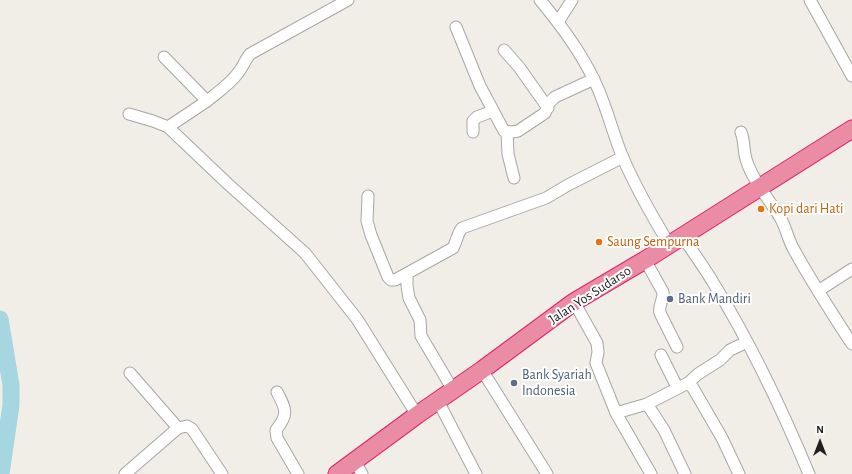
<!DOCTYPE html>
<html>
<head>
<meta charset="utf-8">
<style>
	body { margin:0 }
	#map { position:relative; width:852px; height:474px; overflow:hidden; background:#f1ede7; font-family:"Alegreya Sans",sans-serif }
	canvas { display:block }
	.north { position:absolute; left:800px; top:422px; width:40px; height:40px; -webkit-text-stroke:3px #fff; paint-order:stroke; rotate:0deg; font-size:11px; font-weight:700; line-height:16px; text-align:center; color:#202020 }
	.north::after { content:''; display:block; margin:auto; width:14px; height:18px; background:#202020; clip-path:polygon(50% 0,100% 100%,50% 72%,0 100%) }
</style>
</head>
<body>
<div id="map">
<canvas width="852" height="474"></canvas>
<div class="north">N</div>
</div>
<script>
const context = document.querySelector('canvas').getContext('2d');
context.lineJoin = 'round';
function stroke(path, color, width, dash) {
  context.strokeStyle = color;
  context.lineWidth = width;
  context.lineCap = dash ? 'butt' : 'round';
  context.setLineDash(dash || []);
  context.stroke(path);
}
function label(font, color, halo, rows, align = 'center') {
  context.font = font + ' "Alegreya Sans",sans-serif';
  context.lineWidth = 4;
  context.setLineDash([]);
  context.textBaseline = 'middle';
  context.strokeStyle = halo;
  context.fillStyle = color;
  for (const [text, x, y, turn = 0] of rows) {
    context.save();
    context.translate(x, y);
    context.rotate((+turn || 0) * Math.PI / 180);
    context.textAlign = isNaN(turn) ? turn : align;
    if (halo) context.strokeText(text, 0, 0);
    context.fillText(text, 0, 0);
    context.restore();
  }
}
stroke(new Path2D(`
	M 0,319 L 11,385 L 11,405 L 1,474`), '#a6d6df', 17);
const minor = new Path2D(`
	M 540,0 C 560,24 579,49 593,78 C 606,103 612,132 623,158 C 636,188 652,216 669,244
	M 810,0 L 852,76
	M 558,22 L 572,0
	M 456,27 L 480,86 L 504,131 L 512,132 L 518,131 L 545,113 L 549,103 L 555,97 L 594,79
	M 504,50 L 519,67 L 548,108
	M 164,57 L 207,101 C 218,92 230,84 238,73 C 243,67 245,60 250,54 L 348,0
	M 129,114 L 153,121 L 168,127 L 228,184 L 305,253 L 357,319 L 417,415
	M 168,127 L 207,101
	M 473,132 L 473,121 L 477,117 L 493,111
	M 507,132 L 508,154 L 514,178
	M 741,132 C 745,142 743,152 747,162 C 754,183 770,200 781,219 C 786,228 788,239 793,248 C 811,281 831,312 852,344
	M 368,196 L 367,221 L 371,235 L 388,277 L 391,280 L 395,280 L 453,248 C 457,241 457,234 462,228 L 546,198 L 568,185 L 623,157
	M 682,236 C 693,252 704,267 714,284 C 751,344 782,409 809,474
	M 645,260 L 663,292 C 664,300 658,305 660,313 L 677,347
	M 407,274 L 407,286 L 409,298 L 420,320 L 421,336 L 453,390
	M 818,291 L 852,269
	M 574,302 L 597,343 L 598,352 L 596,363 L 616,413 L 651,474
	M 661,355 L 677,387
	M 482,370 L 547,474
	M 130,373 L 178,428
	M 688,383 L 698,374 L 720,360 L 730,350 L 747,342
	M 277,392 C 286,409 289,414 276,430 L 277,438 L 298,474
	M 438,401 L 476,474
	M 647,404 L 664,430 L 685,474
	M 616,413 L 647,404 L 688,383 L 693,388 L 722,438 L 739,474
	M 355,461 L 362,474
	M 125,474 L 178,428 L 187,426 L 192,429 L 222,474`);
const highway = new Path2D(`
	M 337,474 L 417,415 L 482,370 L 574,302 L 645,260 L 852,129`);
stroke(minor, '#a7a7a7', 13);
stroke(highway, '#e02370', 19);
stroke(minor, '#fff', 11);
stroke(highway, '#ea8da4', 17);
for (const [x, y, r, color] of [
	[761,209,4,"#e8710a"],
	[599,242,4,"#e8710a"],
	[670,299,4,"#5c6f8a"],
	[514,383,4,"#5c6f8a"]
]) {
  const dot = new Path2D();
  dot.arc(x, y, r, 0, 2 * Math.PI);
  context.fillStyle = color;
  context.fill(dot);
  stroke(dot, '#fff', 1.5);
}
label('14px', '#c56008', '#fff', [
	["Kopi dari Hati",769,209],
	["Saung Sempurna",607,242]
], 'left');
label('14px', '#202020', '#fff', [
	["Jalan Yos Sudarso",590,295,-33]
]);
label('14px', '#4e5e75', '#fff', [
	["Bank Mandiri",678,299],
	["Bank Syariah",522,375],
	["Indonesia",522,391]
], 'left');
</script>
</body>
</html>
